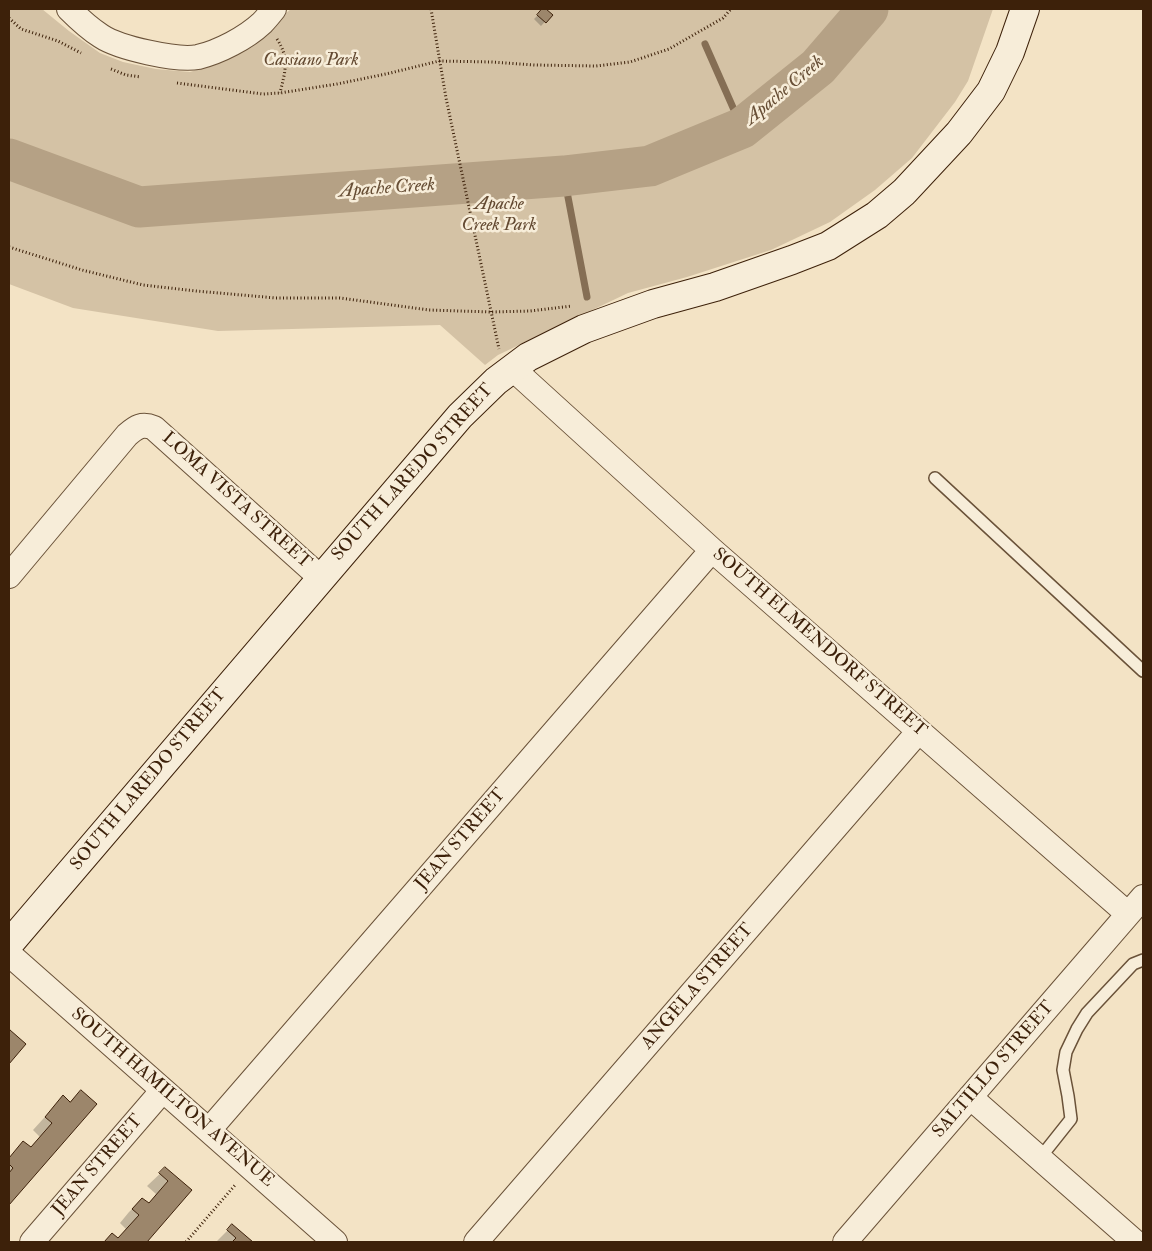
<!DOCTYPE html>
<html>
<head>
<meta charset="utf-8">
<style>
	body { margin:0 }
	#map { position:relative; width:1152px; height:1251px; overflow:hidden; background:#f3e3c5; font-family:"IM FELL Double Pica",serif }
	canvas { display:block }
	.frame { position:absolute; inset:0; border:10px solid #3d210a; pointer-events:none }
</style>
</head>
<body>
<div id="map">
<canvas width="1152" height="1251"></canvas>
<div class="frame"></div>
</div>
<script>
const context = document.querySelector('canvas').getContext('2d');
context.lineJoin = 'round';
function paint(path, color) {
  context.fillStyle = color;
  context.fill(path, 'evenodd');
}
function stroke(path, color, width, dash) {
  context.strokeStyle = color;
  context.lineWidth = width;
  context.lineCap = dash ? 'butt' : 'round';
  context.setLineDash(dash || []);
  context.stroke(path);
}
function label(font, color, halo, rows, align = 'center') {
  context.font = font + ' "IM FELL Double Pica",serif';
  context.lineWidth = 5;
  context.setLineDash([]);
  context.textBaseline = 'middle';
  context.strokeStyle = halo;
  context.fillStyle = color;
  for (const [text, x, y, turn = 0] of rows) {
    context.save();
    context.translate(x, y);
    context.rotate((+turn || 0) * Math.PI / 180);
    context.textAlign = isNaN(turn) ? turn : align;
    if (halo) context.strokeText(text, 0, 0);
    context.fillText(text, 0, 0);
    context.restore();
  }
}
paint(new Path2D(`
	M 9,9 L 42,9 L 69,31 L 100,53 L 123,62 L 156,69 L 190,72 L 209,66 L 252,41 L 291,9 L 993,9 L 968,81 L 955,102 L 912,158 L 875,190 L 830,222 L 771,250 L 687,277 L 628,293 L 498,355 L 485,365 L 440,325 L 218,331 L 73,308 L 9,284 Z`), '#d4c2a5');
paint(new Path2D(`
	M 544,9 L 551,15 L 541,26 L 534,19 Z
	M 63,1097 L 70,1103 L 95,1104 L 9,1204 L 9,1158 L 23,1143 L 30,1148 L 40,1137 L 33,1130 Z
	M 165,1169 L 190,1190 L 145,1242 L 104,1242 L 112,1234 L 118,1239 L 126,1229 L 120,1223 L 129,1212 L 142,1199 L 148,1204 L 156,1194 L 147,1186 Z
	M 232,1226 L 251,1242 L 216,1242 Z`), '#0003');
stroke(new Path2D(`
	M 705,44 L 742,128
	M 564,176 L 587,297`), '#856e54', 7);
stroke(new Path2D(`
	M 9,159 L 139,207 L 564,176 L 650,166 L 742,128 L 818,67 L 868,9`), '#b5a185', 41);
const building = new Path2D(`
	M 542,9 L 546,9 L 553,15 L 546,23 L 537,15 Z
	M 10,1030 L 26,1044 L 9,1064 L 9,1031 Z
	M 81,1090 L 97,1104 L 9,1205 L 9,1173 L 13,1168 L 9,1164 L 9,1158 L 23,1141 L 31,1147 L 52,1123 L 45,1117 L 63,1095 L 70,1102 Z
	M 165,1167 L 192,1190 L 147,1242 L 104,1242 L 112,1233 L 118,1238 L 139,1215 L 132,1209 L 142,1198 L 149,1203 L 168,1181 L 159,1173 Z
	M 232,1224 L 253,1242 L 232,1242 L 236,1238 L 227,1230 Z`);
paint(building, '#9c866b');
stroke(building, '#3d210a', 1);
const lane = new Path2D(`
	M 935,478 L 1143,671
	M 1040,1158 L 1071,1119 L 1068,1096 L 1063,1070 L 1066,1052 L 1077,1029 L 1087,1013 L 1133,964 L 1143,960`);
const street = new Path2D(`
	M 69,9 C 79,19 90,29 101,36 C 119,48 177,61 198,57 C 219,52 246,38 262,23 C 266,19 270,14 274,9
	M 512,368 L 712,550 L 1128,914
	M 9,576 L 127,435 C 136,427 142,423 154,428 L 321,578
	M 9,954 L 335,1242
	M 970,1097 L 1135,1242
	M 209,1130 L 712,550
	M 32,1242 L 163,1090
	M 476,1242 L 919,731
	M 845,1242 L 1143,897`);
const secondary = new Path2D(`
	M 9,944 L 460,416 L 496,381 L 528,357 L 584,329 L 653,304 L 715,287 L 792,260 L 828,246 L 877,215 L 904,192 L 959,133 L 991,91 L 1010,52 L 1025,9`);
stroke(lane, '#6a5239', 14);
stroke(street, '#6a5239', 26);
stroke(secondary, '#3d210a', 30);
stroke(new Path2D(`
	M 431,9 L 446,98 L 499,349
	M 9,18 L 21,29 L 58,41 L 81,53
	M 277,39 C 290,59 285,72 280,93
	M 111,69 L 126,75 L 141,77
	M 177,83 L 263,94 L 280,93 L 337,84 L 386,74 L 439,61 L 491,62 L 535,65 L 596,66 L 630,62 L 669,49 L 723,18 L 731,9
	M 9,247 L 82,270 L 143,285 L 196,291 L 276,298 L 340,298 L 429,310 L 491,312 L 530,311 L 572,306
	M 186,1242 L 236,1184`), '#3d210a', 3, [1, 2.5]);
stroke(lane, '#f7edd9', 11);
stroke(street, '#f7edd9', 24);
stroke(secondary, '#f7edd9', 28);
label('italic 18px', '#634931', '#f7edd9', [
	["Cassiano Park",311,61],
	["Apache",499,205],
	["Creek Park",499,226]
]);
label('18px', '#3d210a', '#f7edd9', [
	["SOUTH LAREDO STREET",413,473,-48],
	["LOMA VISTA STREET",236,501,42],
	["SOUTH ELMENDORF STREET",819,643,41],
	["SOUTH LAREDO STREET",149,780,-50],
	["JEAN STREET",461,840,-49],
	["ANGELA STREET",698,987,-49],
	["SALTILLO STREET",994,1070,-49],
	["SOUTH HAMILTON AVENUE",172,1098,41],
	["JEAN STREET",98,1166,-49]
]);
label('italic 19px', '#674e35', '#f7edd9', [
	["Apache Creek",785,91,-40],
	["Apache Creek",387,189,-4]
]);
</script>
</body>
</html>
